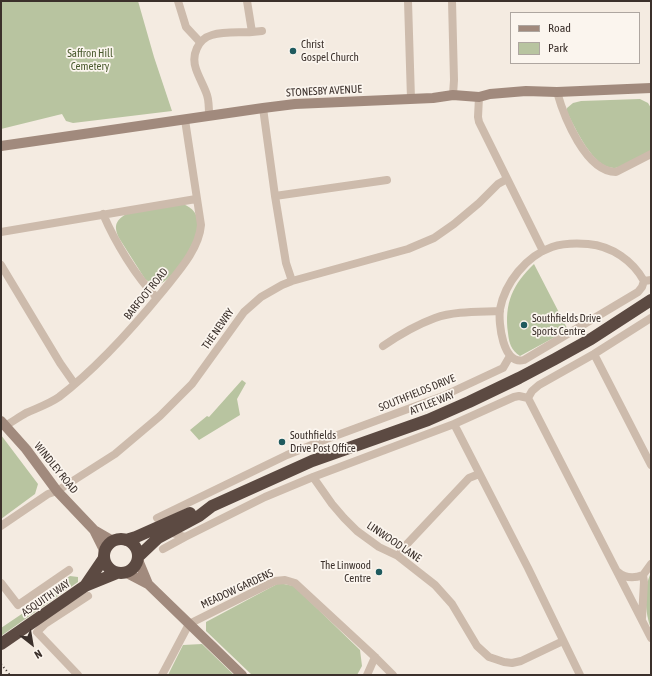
<!DOCTYPE html>
<html>
<head>
<meta charset="utf-8">
<style>
	body { margin:0 }
	#map { position:relative; width:652px; height:676px; overflow:hidden; background:#f4ebe1; font-family:"Asap Condensed",sans-serif }
	canvas { display:block }
	.frame { position:absolute; inset:0; border:2px solid #3b302b; pointer-events:none }
	.legend { position:absolute; left:510px; top:12px; width:130px; height:52px; box-sizing:border-box; background:#fbf5ee; border:1px solid #aea6a0; margin:0; padding:5px 7px; list-style:none; font-size:12px; color:#3b302b }
	.legend li { display:flex; align-items:center; gap:8px; height:20px }
	.legend b { width:20px; border:1px solid #aea6a0 }
	.north { position:absolute; left:12px; top:624px; width:40px; height:40px; -webkit-text-stroke:3px #fbf5ee; paint-order:stroke; rotate:149deg; font-size:11px; font-weight:700; line-height:16px; text-align:center; color:#3b302b }
	.north::after { content:''; display:block; margin:auto; width:14px; height:18px; background:#3b302b; clip-path:polygon(50% 0,100% 100%,50% 72%,0 100%) }
</style>
</head>
<body>
<div id="map">
<canvas width="652" height="676"></canvas>
<div class="frame"></div>
<ul class="legend">
<li><b style="height:5px;background:#a18a7d"></b>Road</li>
<li><b style="height:11px;background:#b8c4a0"></b>Park</li>
</ul>
<div class="north">N</div>
</div>
<script>
const context = document.querySelector('canvas').getContext('2d');
context.lineJoin = 'round';
function paint(path, color) {
  context.fillStyle = color;
  context.fill(path, 'evenodd');
}
function stroke(path, color, width, dash) {
  context.strokeStyle = color;
  context.lineWidth = width;
  context.lineCap = dash ? 'butt' : 'round';
  context.setLineDash(dash || []);
  context.stroke(path);
}
function label(font, color, halo, rows, align = 'center') {
  context.font = font + ' "Asap Condensed",sans-serif';
  context.lineWidth = 3.5;
  context.setLineDash([]);
  context.textBaseline = 'middle';
  context.strokeStyle = halo;
  context.fillStyle = color;
  for (const [text, x, y, turn = 0] of rows) {
    context.save();
    context.translate(x, y);
    context.rotate((+turn || 0) * Math.PI / 180);
    context.textAlign = isNaN(turn) ? turn : align;
    if (halo) context.strokeText(text, 0, 0);
    context.fillText(text, 0, 0);
    context.restore();
  }
}
paint(new Path2D(`
	M 1,1 L 138,1 L 154,57 L 172,111 L 73,123 L 66,121 L 62,114 L 1,129 Z
	M 640,99 L 648,103 L 651,108 L 651,151 C 643,155 622,168 615,168 C 594,170 575,128 567,112 L 567,108 L 573,103 L 581,101 Z
	M 182,204 C 193,207 199,215 198,227 C 197,241 173,281 159,284 C 154,285 149,282 145,279 L 119,238 C 113,225 116,220 128,213 Z
	M 534,264 L 568,330 L 520,356 C 511,350 509,343 508,333 C 504,303 513,284 534,264 Z
	M 242,380 L 246,383 L 237,399 L 240,415 L 199,440 L 190,430 L 207,416 L 209,417 Z
	M 1,435 L 38,484 L 35,494 L 1,519 Z
	M 651,572 L 651,629 C 645,612 643,590 651,572 Z
	M 70,576 L 78,577 L 78,582 L 1,636 L 1,628 L 35,605 L 33,601 Z
	M 279,583 L 294,586 L 360,650 L 362,666 L 357,675 L 252,675 L 206,631 L 206,622 Z
	M 202,644 L 234,675 L 168,675 L 183,645 Z`), '#b8c4a0');
stroke(new Path2D(`
	M 178,1 L 186,27 L 200,42
	M 408,1 L 411,99
	M 452,1 L 454,80 L 453,95
	M 252,32 L 262,31
	M 557,92 C 564,117 586,172 616,172 L 651,154
	M 479,97 L 478,117 L 479,122 L 543,251
	M 263,108 L 275,196 L 286,263 L 292,281
	M 209,116 C 209,109 209,101 207,95 C 204,86 199,78 196,69 C 191,55 198,39 212,35 C 225,31 239,33 252,32 L 247,1
	M 275,196 L 387,180
	M 103,214 C 115,242 136,277 157,298
	M 1,232 L 196,199
	M 1,265 L 60,363 L 74,383
	M 644,281 C 633,261 612,246 588,244 C 576,243 564,243 552,247 C 526,256 505,283 500,309 C 498,323 503,366 524,360 L 638,292 L 642,287 L 644,281 L 651,280
	M 383,346 C 399,335 416,325 435,318 C 455,311 478,312 500,311
	M 594,354 L 651,465
	M 528,398 L 651,638
	M 454,424 L 528,568 L 580,675
	M 5,426 C 12,422 19,417 26,413 C 37,408 49,404 59,397 C 97,368 131,330 162,292 C 177,273 199,250 201,225 L 185,120
	M 313,477 L 332,504 L 344,518 L 357,531 L 379,547 L 398,556 L 435,585 L 452,604 L 477,646 L 489,657 L 504,662 L 512,663 L 521,661 L 563,641
	M 157,518 L 287,455 L 324,440 L 443,396 L 503,368 L 510,356
	M 1,526 L 48,494 L 57,491 L 115,454 L 160,416 L 192,384 L 244,312 L 261,297 L 282,285 L 292,281 L 408,249 L 434,238 L 454,224 L 479,203 L 498,184 L 507,179
	M 169,532 L 185,537 L 265,497 L 313,477 L 454,424 L 514,397 L 519,396 L 528,398 L 532,391 L 539,385 L 594,354 L 651,318
	M 163,549 L 185,537
	M 398,556 L 407,544 L 469,478 L 479,474
	M 618,572 C 625,578 633,579 643,575
	M 1,583 L 18,605 L 69,570
	M 642,618 L 644,582 L 643,575 L 651,564
	M 78,675 L 37,632 L 45,624 L 88,596
	M 162,675 L 189,624 L 275,581 L 285,580 L 295,583 L 375,657 L 393,675
	M 367,675 L 375,657`), '#cdbbac', 8);
stroke(new Path2D(`
	M 1,146 L 263,108 L 295,104 L 433,98 L 453,95 L 479,97 L 490,94 L 526,91 L 557,92 L 651,88
	M 1,421 L 26,449 L 57,491 L 94,530 L 105,552
	M 94,530 L 113,541
	M 138,560 L 148,584
	M 127,573 L 148,584 L 242,675`), '#a18a7d', 10);
stroke(new Path2D(`
	M104 556a17 17 0 1 1 34 0a17 17 0 1 1-34 0Z
	M 126,540 L 136,537 L 190,513
	M 139,556 L 158,538 L 199,516 L 212,506 L 312,461 L 428,420 L 469,402 L 519,378 L 555,359 L 591,339 L 651,300
	M 85,586 L 104,558
	M 1,644 L 85,586 L 117,573`), '#5c4a42', 12);
stroke(new Path2D(`
	M 1,664 L 10,675`), '#3b302b', 2, [1, 3]);
for (const [x, y, r, color] of [
	[293,51,4,"#1f5a5e"],
	[524,325,4,"#1f5a5e"],
	[282,442,4,"#1f5a5e"],
	[379,572,4,"#1f5a5e"]
]) {
  const dot = new Path2D();
  dot.arc(x, y, r, 0, 2 * Math.PI);
  context.fillStyle = color;
  context.fill(dot);
  stroke(dot, '#fbf5ee', 1.5);
}
label('11px', '#3b302b', '#fbf5ee', [
	["Christ",301,45],
	["Gospel Church",301,58],
	["Southfields Drive",532,319],
	["Sports Centre",532,332],
	["Southfields",290,436],
	["Drive Post Office",290,449],
	["The Linwood",371,566,"right"],
	["Centre",371,579,"right"]
], 'left');
label('11px', '#4a5a2e', '#fbf5ee', [
	["Saffron Hill",90,54],
	["Cemetery",90,67]
]);
label('11px', '#3b302b', '#fbf5ee', [
	["STONESBY AVENUE",324,91,-3],
	["BARFOOT ROAD",146,294,-51],
	["THE NEWRY",218,329,-55],
	["SOUTHFIELDS DRIVE",417,393,-22],
	["ATTLEE WAY",432,403,-22],
	["WINDLEY ROAD",56,468,51],
	["LINWOOD LANE",394,542,34],
	["MEADOW GARDENS",237,589,-25],
	["ASQUITH WAY",46,598,-34]
]);
</script>
</body>
</html>
